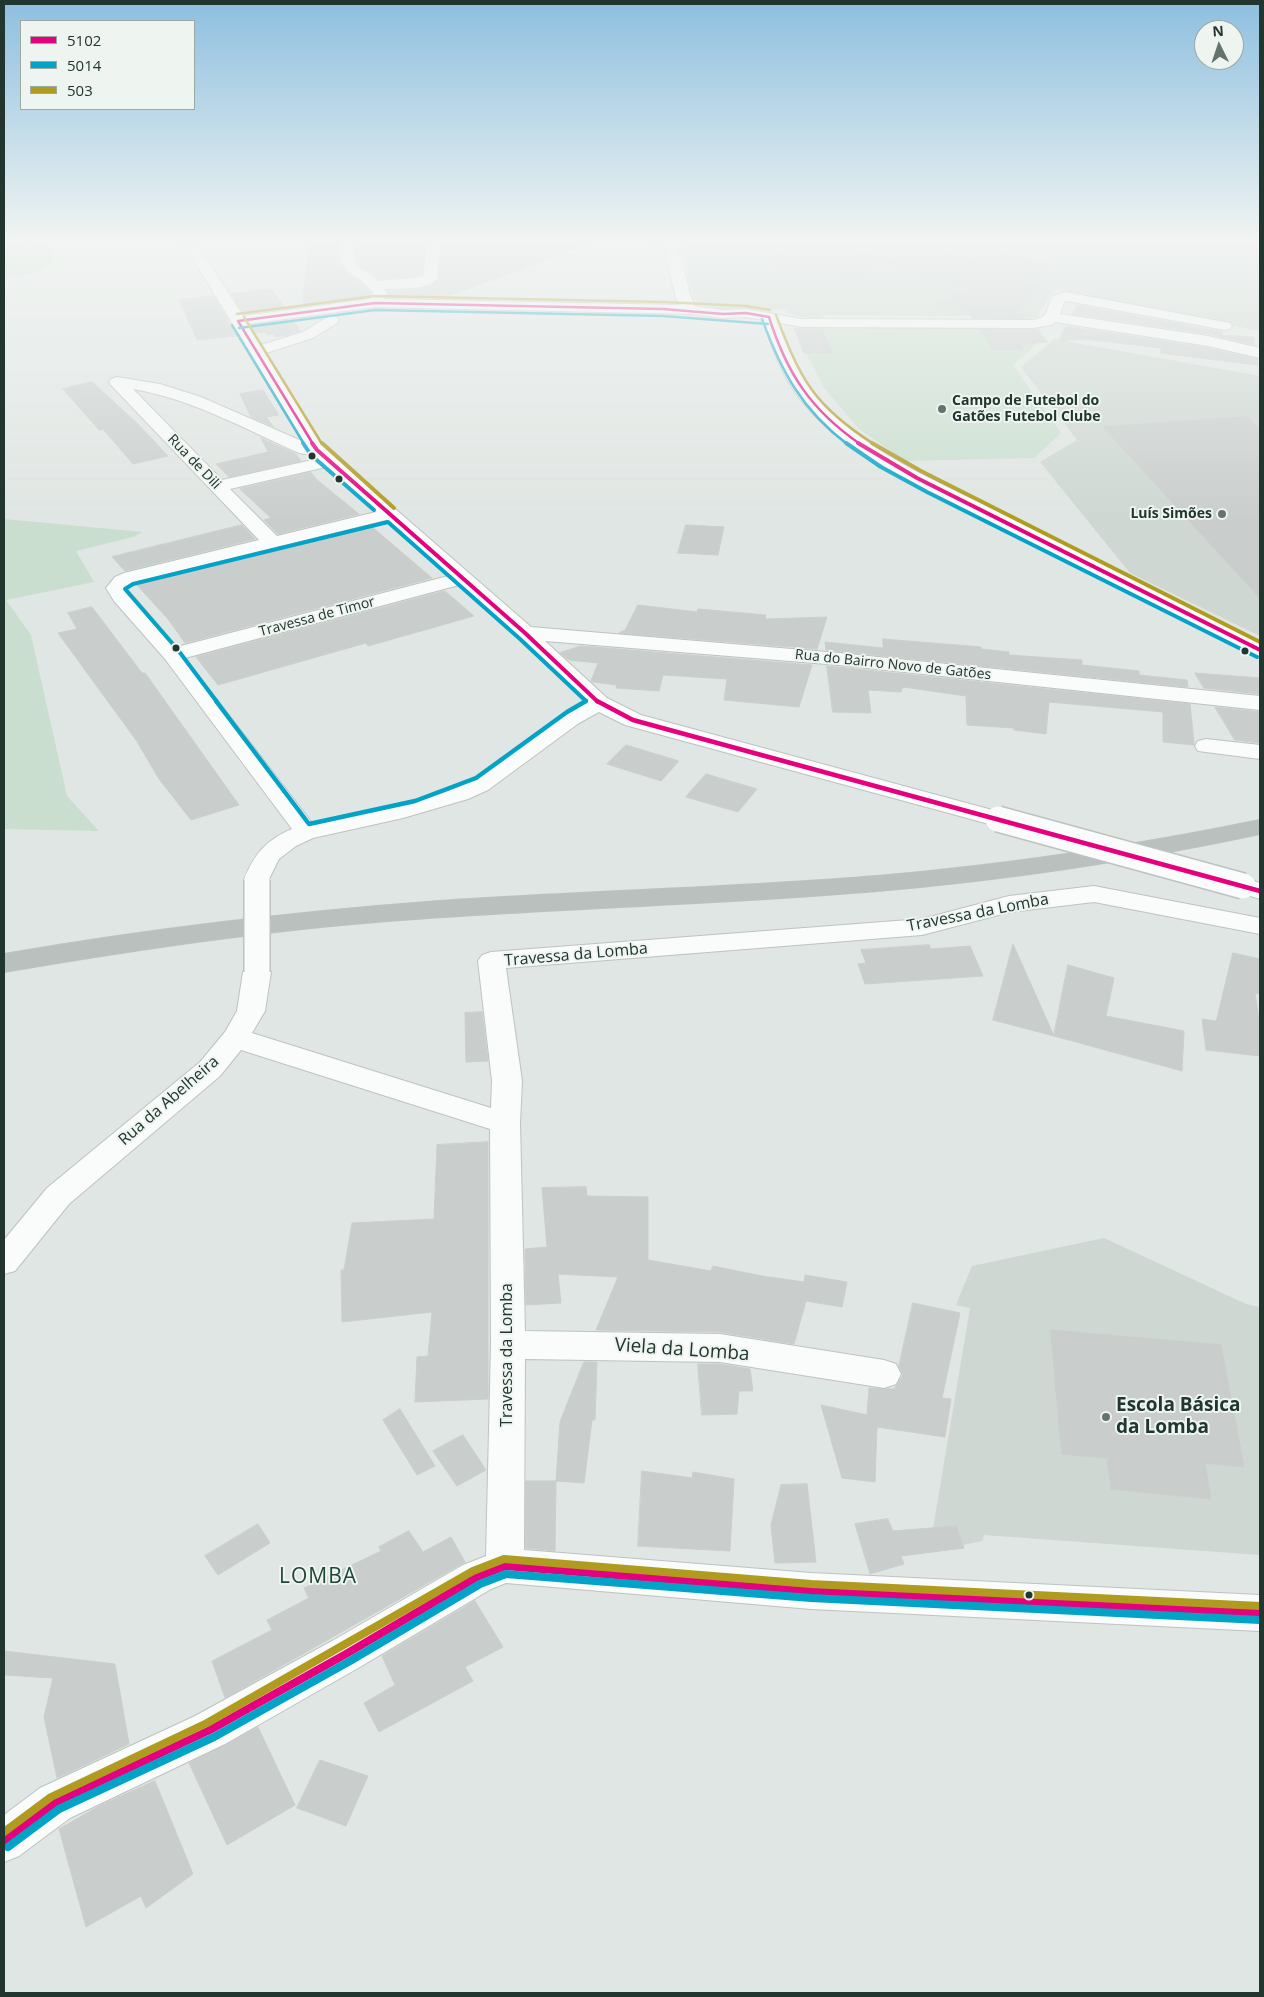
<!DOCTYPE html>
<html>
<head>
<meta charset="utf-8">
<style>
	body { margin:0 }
	#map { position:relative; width:1264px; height:1997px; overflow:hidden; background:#e0e6e3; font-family:"Open Sans",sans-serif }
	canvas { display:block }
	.frame { position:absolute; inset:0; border:5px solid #21362e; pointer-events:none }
	.legend { position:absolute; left:20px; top:20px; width:175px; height:90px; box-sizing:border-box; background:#eef5f1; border:1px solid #9ca9a3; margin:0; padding:6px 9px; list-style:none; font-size:15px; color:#21362e }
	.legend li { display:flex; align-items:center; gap:10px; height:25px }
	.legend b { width:25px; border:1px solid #9ca9a3 }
	.north { position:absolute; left:1194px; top:20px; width:50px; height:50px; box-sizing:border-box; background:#eef5f1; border:1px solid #9ca9a3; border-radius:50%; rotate:356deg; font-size:14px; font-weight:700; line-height:20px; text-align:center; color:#21362e }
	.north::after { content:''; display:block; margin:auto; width:18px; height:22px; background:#64746d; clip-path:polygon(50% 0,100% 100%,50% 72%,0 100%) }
</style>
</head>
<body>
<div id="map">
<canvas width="1264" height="1997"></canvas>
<div class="frame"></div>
<ul class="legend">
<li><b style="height:6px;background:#e5007d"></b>5102</li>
<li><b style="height:6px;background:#02a3c6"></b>5014</li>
<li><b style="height:6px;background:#af9b1e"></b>503</li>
</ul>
<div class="north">N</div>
</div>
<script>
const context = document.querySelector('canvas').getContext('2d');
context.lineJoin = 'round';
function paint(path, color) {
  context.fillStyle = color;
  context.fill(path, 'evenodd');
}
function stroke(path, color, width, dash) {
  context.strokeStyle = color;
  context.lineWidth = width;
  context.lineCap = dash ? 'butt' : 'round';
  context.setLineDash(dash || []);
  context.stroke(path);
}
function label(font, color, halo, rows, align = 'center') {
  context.font = font + ' "Open Sans",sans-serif';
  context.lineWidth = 4;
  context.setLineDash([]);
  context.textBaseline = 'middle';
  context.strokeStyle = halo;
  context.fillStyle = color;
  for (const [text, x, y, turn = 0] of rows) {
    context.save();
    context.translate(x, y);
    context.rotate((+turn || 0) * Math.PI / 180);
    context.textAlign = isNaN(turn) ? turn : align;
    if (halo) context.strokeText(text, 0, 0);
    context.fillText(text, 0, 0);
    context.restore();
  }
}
paint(new Path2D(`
	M 684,242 L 1260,242 L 1260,331 L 1055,289 L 1037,317 L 1030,319 L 976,319 L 973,316 L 824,315 L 822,318 L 807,318 L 786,312 L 789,309 L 723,311 L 722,309 L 701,304 L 694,298 L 681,250 Z
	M 1054,339 L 1260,376 L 1260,636 L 1130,573 L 1040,462 L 1077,440 L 1021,367 Z
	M 1104,1238 L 1246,1304 L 1260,1307 L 1260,1555 L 984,1535 L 982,1541 L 963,1545 L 955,1526 L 933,1529 L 970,1308 L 956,1305 L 972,1266 Z`), '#ced7d2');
paint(new Path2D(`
	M 4,242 C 28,242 44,235 56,259 C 40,274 25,276 4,277 Z
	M 793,328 L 1040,328 L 1044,338 L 1013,365 L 1061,433 L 1034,458 L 905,461 L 859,429 L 824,388 Z
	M 4,519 L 143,532 L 133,537 L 76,551 L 94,582 L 6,600 L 31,635 L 67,796 L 99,831 L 4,829 Z`), '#cadecf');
const building = new Path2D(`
	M 309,242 L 339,242 L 340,263 L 348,274 L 366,287 L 371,293 L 368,297 L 303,306 Z
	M 355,242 L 426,242 L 421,275 L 379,279 L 357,263 Z
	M 443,242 L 587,242 L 588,244 L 451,295 L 387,297 L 388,291 L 420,289 L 433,285 L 438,280 Z
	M 800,242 L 815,242 L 890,259 L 853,277 L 805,266 L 786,273 L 768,256 Z
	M 918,246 L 976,260 L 993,251 L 1054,265 L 1021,283 L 1045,289 L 1014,307 L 1025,318 L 972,318 L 967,310 L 940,304 L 973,285 L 882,264 Z
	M 272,289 L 285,308 L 244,314 L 231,294 Z
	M 214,296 L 237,336 L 197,340 L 179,300 Z
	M 1077,305 L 1223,332 L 1221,335 L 1254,337 L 1255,345 L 1208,334 L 1072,314 Z
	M 293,320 L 300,331 L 287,335 L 275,337 L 273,334 L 267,335 L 266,332 L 256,333 L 251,325 Z
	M 1066,326 L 1208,348 L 1257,359 L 1258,365 L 1160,353 L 1162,348 L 1083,339 L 1059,341 Z
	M 795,329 L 822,329 L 832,353 L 804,353 Z
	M 1036,329 L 1048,342 L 1020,344 L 1023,349 L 993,350 L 980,330 Z
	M 92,382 L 137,423 L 168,456 L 133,464 L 103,429 L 99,430 L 63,389 Z
	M 263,390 L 279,415 L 266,417 L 274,427 L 251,417 L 240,394 Z
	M 1247,417 L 1260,429 L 1260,598 L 1103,427 Z
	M 261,438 L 296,454 L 301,461 L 229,477 L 216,464 L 268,452 Z
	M 311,472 L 316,479 L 359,514 L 278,534 L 264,520 L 271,518 L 240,489 Z
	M 242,525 L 255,539 L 125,571 L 112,557 Z
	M 686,525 L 724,527 L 718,555 L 678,553 Z
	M 371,526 L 432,578 L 185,643 L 168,619 L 136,584 Z
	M 445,591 L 474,616 L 368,646 L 366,643 L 218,685 L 196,657 Z
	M 638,605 L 697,612 L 698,609 L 766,615 L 765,619 L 827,617 L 817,649 L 619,633 L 625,630 Z
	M 92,607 L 142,673 L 145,673 L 239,805 L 191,820 L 159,779 L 136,740 L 58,633 L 77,629 L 68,613 Z
	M 883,639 L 981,647 L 981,649 L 1009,652 L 1009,655 L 1082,660 L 1082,665 L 1139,671 L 1139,675 L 1187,680 L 1188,687 L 826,650 L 825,642 L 883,648 Z
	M 581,646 L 812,665 L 799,707 L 724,700 L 727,679 L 663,675 L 659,691 L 616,688 L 617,685 L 593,682 L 591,681 L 598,663 L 569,660 L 560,653 Z
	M 827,666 L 1190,704 L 1194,743 L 1194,745 L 1163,742 L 1163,712 L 1049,702 L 1046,734 L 1014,730 L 1014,728 L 967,725 L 966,696 L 903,687 L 901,692 L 868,690 L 871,713 L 833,712 Z
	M 1195,673 L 1260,678 L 1260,694 L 1204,688 Z
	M 1215,707 L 1260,712 L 1260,743 L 1235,740 Z
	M 626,745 L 679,761 L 661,781 L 607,764 Z
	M 706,774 L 757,789 L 738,812 L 686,797 Z
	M 1013,944 L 1054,1036 L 993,1020 Z
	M 929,945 L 931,949 L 970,946 L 983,976 L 865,984 L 858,964 L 866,963 L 861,950 Z
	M 1233,953 L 1260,959 L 1260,994 L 1255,993 L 1260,1027 L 1260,1056 L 1206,1050 L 1202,1019 L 1216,1021 Z
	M 1068,965 L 1114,978 L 1106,1016 L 1184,1031 L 1182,1071 L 1054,1036 Z
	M 482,1012 L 488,1061 L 466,1062 L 465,1013 Z
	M 488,1142 L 488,1399 L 415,1402 L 417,1357 L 428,1356 L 432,1312 L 342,1322 L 341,1270 L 344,1270 L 352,1223 L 434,1219 L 437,1145 Z
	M 586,1187 L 587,1196 L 648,1197 L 648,1260 L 711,1271 L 713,1266 L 762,1276 L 804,1282 L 805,1275 L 847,1282 L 842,1307 L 806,1301 L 794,1344 L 720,1332 L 596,1330 L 618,1277 L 558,1274 L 561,1303 L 526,1305 L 525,1249 L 547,1247 L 542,1188 Z
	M 913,1303 L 960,1313 L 942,1398 L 951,1399 L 945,1437 L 877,1427 L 875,1482 L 842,1478 L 821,1405 L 867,1415 L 869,1388 L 894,1389 L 903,1375 L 899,1366 Z
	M 1051,1330 L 1221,1345 L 1244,1467 L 1205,1463 L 1211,1499 L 1111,1489 L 1107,1458 L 1062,1454 Z
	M 584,1362 L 597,1362 L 595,1420 L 592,1420 L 584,1483 L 556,1481 L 560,1422 Z
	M 698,1364 L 720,1364 L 750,1369 L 753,1391 L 739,1391 L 737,1414 L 702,1415 Z
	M 400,1409 L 435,1466 L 417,1475 L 383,1420 Z
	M 463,1435 L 486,1470 L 457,1486 L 433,1451 Z
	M 642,1471 L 692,1478 L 693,1472 L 734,1479 L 730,1551 L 638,1546 Z
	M 526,1481 L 556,1481 L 555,1551 L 526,1548 Z
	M 807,1484 L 816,1562 L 775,1563 L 771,1525 L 781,1485 Z
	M 888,1519 L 893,1531 L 956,1526 L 964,1548 L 901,1556 L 904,1564 L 870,1574 L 855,1524 Z
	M 258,1524 L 270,1543 L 218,1575 L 205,1556 Z
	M 409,1531 L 423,1552 L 451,1537 L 465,1562 L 225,1698 L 212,1661 L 272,1630 L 267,1620 L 309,1598 L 304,1588 L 381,1551 L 379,1547 Z
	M 475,1601 L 503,1647 L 465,1667 L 473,1681 L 379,1732 L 364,1703 L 395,1685 L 382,1656 Z
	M 4,1651 L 115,1664 L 129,1744 L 57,1778 L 44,1717 L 53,1678 L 4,1675 Z
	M 258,1727 L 295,1805 L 227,1845 L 189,1763 Z
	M 320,1760 L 368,1776 L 346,1826 L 297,1808 Z
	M 155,1781 L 193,1874 L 146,1908 L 141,1896 L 86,1927 L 59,1829 L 101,1805 Z`);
paint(building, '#c9cecc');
stroke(building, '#c9cfcc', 1);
const street = new Path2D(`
	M 183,242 L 196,242 L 243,316 L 369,299 L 373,293 C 359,271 335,277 341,242 L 353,242 L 355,264 L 378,281 L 423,277 L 428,242 L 441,242 L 437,279 C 427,291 399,288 384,289 L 387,293 L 384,299 L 680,305 L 676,298 L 665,251 L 662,248 L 651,245 L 649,242 L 670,242 C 686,251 685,289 695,306 L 723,310 L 746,309 L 802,319 L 1033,320 C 1051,317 1045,308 1053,296 L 1065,292 L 1230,323 L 1232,326 L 1230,329 L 1225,330 L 1067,301 L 1064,302 L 1060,314 L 1208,336 L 1260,348 L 1260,358 L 1208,346 L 1055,322 L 1051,325 L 1033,328 L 802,327 L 779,323 C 791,356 804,386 829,411 C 878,458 945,485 1005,515 C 1090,557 1175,600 1260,642 L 1260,656 L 1253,654 L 911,482 C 865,456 815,428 788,381 C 777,362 770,341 763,320 L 746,317 L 723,318 L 690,314 L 375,307 L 248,324 L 261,345 L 303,332 L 327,317 L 337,317 L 339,320 L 337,323 L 313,338 L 266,353 L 324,447 L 531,627 L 839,653 L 1260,696 L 1260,710 L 839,665 L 545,641 L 607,698 L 641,715 L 1007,814 L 1010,819 L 1007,824 L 998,826 L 989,824 L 625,725 L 599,712 L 579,723 L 488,790 L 468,799 L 403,818 L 313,838 L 296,846 L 279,859 L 266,885 L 257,888 L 248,885 L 244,880 C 254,854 266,840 292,829 L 165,659 L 114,601 L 106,588 L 115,577 L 124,573 L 259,540 L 111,385 L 109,382 L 111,379 L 117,377 L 160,384 L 201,397 L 304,442 ZM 133,389 C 192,399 245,429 299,453 L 312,455 L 317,459 L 222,480 ZM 326,467 L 376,512 L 277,536 L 230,489 ZM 386,520 L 448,576 L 177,647 L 126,588 L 138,581 ZM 459,585 L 518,637 L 585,702 C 544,723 511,755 473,779 C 433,804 359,813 312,823 L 185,658 Z
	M 1206,739 L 1260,745 L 1260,759 L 1198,751 L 1195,746 L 1198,741 Z
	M 1243,878 L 1260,883 L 1260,899 L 1234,891 L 1230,886 L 1234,881 Z
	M 1094,886 L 1260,918 L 1260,934 L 1094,902 L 1010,912 L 922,935 L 506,968 L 522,1081 L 520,1123 L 525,1331 L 720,1334 L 884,1360 L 896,1364 L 901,1374 L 896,1384 L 884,1388 L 720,1362 L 525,1359 L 524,1550 L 811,1573 L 1260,1595 L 1260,1631 L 811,1609 L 506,1583 L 491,1589 L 360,1667 L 225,1744 L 70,1818 L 19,1856 L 4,1862 L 4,1815 L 40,1788 L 195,1716 L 332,1641 L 463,1565 L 486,1556 L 491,1345 L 490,1129 L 241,1050 L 220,1076 L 69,1204 L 15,1271 L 4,1274 L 4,1240 L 47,1188 L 200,1062 L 225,1032 L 237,1011 L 243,972 L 247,966 L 257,963 L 267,966 L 271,972 L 265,1011 L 252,1033 L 491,1108 L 492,1081 L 478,961 L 482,955 L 491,952 L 922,919 L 1009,896 Z`);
const highway = new Path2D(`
	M 1260,820 L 1260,834 C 1133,861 1006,880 877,891 C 714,905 551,908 388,921 C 259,931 132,950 4,972 L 4,954 C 148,929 293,912 439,901 C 585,891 731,888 877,876 C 1006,865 1133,846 1260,820 Z`);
stroke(street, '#bdc3c0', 2);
stroke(highway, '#bbc3bf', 2);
paint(street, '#fafbfb');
paint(highway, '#b9c0be');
const streetBridge = new Path2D(`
	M 998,819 L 1243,886
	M 257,880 L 257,972`);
stroke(streetBridge, '#bdc3c0', 28, []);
stroke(streetBridge, '#fafbfb', 25);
stroke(new Path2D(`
	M 769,317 C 787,374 811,410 860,444
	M 238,321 L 313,444
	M 238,321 L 375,303 L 663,309 L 723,314 L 746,313 L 769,317`), '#e5007d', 2.5);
stroke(new Path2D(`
	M 312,443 L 317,450 L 525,633 L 598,702
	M 858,443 L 917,478 L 1260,650`), '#e5007d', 4);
stroke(new Path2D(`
	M 597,701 L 633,720 L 1260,891`), '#e5007d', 4.5);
stroke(new Path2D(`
	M 4,1841 L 55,1803 L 210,1730 L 346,1654 L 477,1577 L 505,1566 L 811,1591 L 1260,1613`), '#e5007d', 8);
stroke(new Path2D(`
	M 762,319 C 781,371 802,410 847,444
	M 232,325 L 304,444
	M 239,328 L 375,310 L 663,316 L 768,324`), '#02a3c6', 2.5);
stroke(new Path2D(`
	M 303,443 L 311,455 L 374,510
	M 846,443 L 881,467 L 927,492 L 1257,657
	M 217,702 L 178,650 L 125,589 L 133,584 L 388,522 L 520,639 L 586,701 L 584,702`), '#02a3c6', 4);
stroke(new Path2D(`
	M 216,701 L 309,824 L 415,801 L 476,778 L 567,712 L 586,701`), '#02a3c6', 4.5);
stroke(new Path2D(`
	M 8,1847 L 59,1809 L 214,1737 L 350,1661 L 480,1584 L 506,1574 L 811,1598 L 1260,1620`), '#02a3c6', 8);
stroke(new Path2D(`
	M 237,314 L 375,296 L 663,302 L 746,306 L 770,310
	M 776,315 C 800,379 814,406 874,444
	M 244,317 L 322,444`), '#af9b1e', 2.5);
stroke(new Path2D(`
	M 322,443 L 394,508
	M 872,443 L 921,471 L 1260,642`), '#af9b1e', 4);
stroke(new Path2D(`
	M 4,1832 L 51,1797 L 207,1723 L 473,1571 L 504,1559 L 811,1584 L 1260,1606`), '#af9b1e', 8);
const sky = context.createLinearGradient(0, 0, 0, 521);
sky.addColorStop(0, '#8dbfdf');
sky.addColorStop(0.46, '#f1f4f2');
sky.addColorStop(1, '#f1f4f200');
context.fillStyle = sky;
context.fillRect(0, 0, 1264, 521);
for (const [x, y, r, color] of [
	[942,409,5,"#64746d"],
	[312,456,4.5,"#21362e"],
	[339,479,4.5,"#21362e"],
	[1222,514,5,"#64746d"],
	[176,648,4.5,"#21362e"],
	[1245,651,4.5,"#21362e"],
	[1106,1417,5,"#64746d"],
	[1029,1595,4.5,"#21362e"]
]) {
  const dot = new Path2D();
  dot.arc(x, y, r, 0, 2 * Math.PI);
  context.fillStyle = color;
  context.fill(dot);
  stroke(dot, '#eef5f1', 2);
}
label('bold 14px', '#21362e', '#eef5f1', [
	["Campo de Futebol do",952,401],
	["Gatões Futebol Clube",952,417],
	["Luís Simões",1212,514,"right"]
], 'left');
label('14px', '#21362e', '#eef5f1', [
	["Rua de Dili",194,462,46],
	["Travessa de Timor",317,617,-15],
	["Rua do Bairro Novo de Gatões",893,665,6]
]);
label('16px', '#21362e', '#eef5f1', [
	["Travessa da Lomba",978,913,-11],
	["Travessa da Lomba",576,955,-5],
	["Rua da Abelheira",169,1101,-41],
	["Travessa da Lomba",507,1355,-90]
]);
label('19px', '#21362e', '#eef5f1', [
	["Viela da Lomba",682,1350,4]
]);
label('bold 19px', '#21362e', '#eef5f1', [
	["Escola Básica",1116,1406],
	["da Lomba",1116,1428]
], 'left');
context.letterSpacing = '1px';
label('21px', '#1f4639', '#eef5f1', [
	["LOMBA",318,1577]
]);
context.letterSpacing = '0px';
</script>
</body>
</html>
